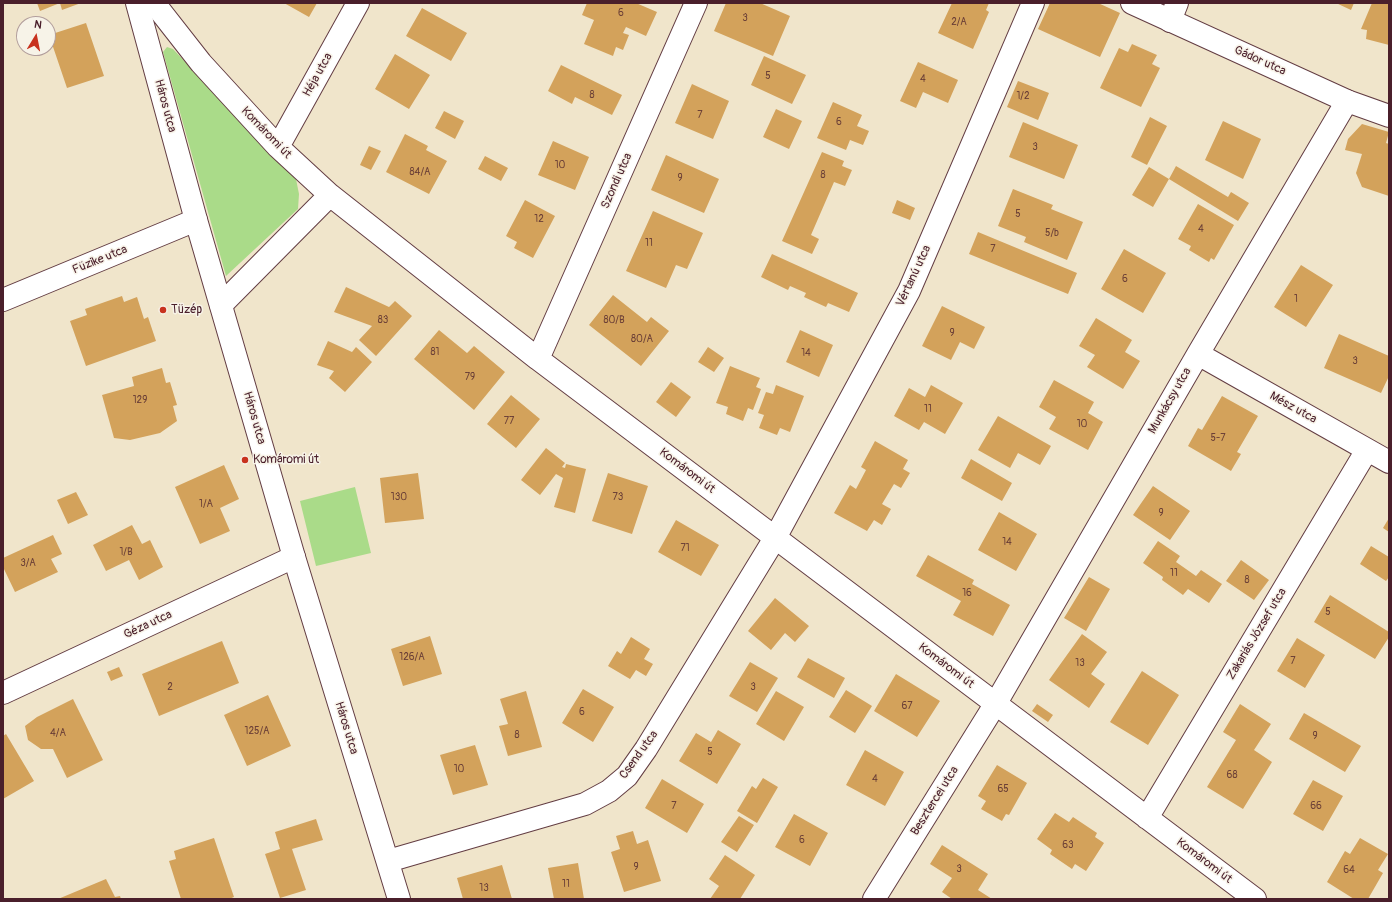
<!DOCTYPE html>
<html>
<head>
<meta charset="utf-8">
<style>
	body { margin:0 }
	#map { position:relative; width:1392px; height:902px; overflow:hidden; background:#f0e5cb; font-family:Pangolin,sans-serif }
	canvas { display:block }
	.frame { position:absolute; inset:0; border:4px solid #4a1f2b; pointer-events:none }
	.north { position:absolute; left:16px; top:16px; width:40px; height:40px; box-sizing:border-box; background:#f7f3e8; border:1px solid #b29e9c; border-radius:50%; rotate:10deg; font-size:11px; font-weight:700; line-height:16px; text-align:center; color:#4a1f2b }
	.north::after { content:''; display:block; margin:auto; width:14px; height:18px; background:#c8321e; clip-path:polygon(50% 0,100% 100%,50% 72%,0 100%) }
</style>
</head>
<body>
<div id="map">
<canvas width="1392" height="902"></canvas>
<div class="frame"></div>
<div class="north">N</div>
</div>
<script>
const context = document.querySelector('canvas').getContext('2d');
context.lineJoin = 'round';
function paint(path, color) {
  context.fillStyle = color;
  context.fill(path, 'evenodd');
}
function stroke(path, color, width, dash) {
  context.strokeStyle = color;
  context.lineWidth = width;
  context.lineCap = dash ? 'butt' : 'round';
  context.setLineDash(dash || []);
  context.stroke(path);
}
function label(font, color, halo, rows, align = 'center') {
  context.font = font + ' Pangolin,sans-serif';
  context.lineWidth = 3;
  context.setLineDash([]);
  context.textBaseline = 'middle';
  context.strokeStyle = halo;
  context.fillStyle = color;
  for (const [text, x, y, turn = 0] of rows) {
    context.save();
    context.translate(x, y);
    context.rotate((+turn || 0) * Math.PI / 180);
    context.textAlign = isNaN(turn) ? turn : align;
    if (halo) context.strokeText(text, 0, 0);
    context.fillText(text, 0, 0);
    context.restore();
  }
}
paint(new Path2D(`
	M 167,47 L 173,49 L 296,179 L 299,194 L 298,209 L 226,276 L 163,52 Z
	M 355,487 L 371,553 L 316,566 L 300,501 Z`), '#aadb89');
paint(new Path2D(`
	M 37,3 L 81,3 L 62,10 L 60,3 L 40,11 Z
	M 284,3 L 317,3 L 309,17 Z
	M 587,3 L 636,3 L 657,12 L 646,36 L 626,27 L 623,33 L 629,35 L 623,50 L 616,47 L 613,56 L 584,44 L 594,20 L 582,15 Z
	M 726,3 L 760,3 L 790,16 L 773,56 L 714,31 Z
	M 952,3 L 989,3 L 986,10 L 989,12 L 973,49 L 938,33 Z
	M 1050,3 L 1098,3 L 1120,13 L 1100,57 L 1038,29 Z
	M 1336,3 L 1354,3 L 1351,10 Z
	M 1372,3 L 1389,3 L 1389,45 L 1366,39 L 1367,30 L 1361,29 Z
	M 422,8 L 467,33 L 451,61 L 406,36 Z
	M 86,23 L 104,76 L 67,88 L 49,35 Z
	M 1132,44 L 1157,55 L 1152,64 L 1160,68 L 1141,107 L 1100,88 L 1119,48 L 1128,52 Z
	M 395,54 L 430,75 L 409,109 L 375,89 Z
	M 764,56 L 806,75 L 792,104 L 751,85 Z
	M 918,62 L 958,80 L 948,103 L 923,92 L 916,108 L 900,101 Z
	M 561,65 L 622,95 L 612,115 L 575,97 L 572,104 L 548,91 Z
	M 1018,81 L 1049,93 L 1038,120 L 1007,107 Z
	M 692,84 L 729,101 L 713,139 L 675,123 Z
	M 833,102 L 862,115 L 857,126 L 869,131 L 863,145 L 850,140 L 846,150 L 817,138 Z
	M 776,109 L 802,121 L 789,149 L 763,137 Z
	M 444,111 L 464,121 L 455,139 L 435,128 Z
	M 1150,117 L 1167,126 L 1147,165 L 1131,157 Z
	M 1223,121 L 1261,139 L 1243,179 L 1205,160 Z
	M 1023,122 L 1078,145 L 1064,179 L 1009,157 Z
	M 1362,124 L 1389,132 L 1386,143 L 1389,144 L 1389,196 L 1362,187 L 1356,173 L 1362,154 L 1345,150 L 1348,139 Z
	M 405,134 L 428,146 L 426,150 L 447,161 L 429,194 L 386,172 Z
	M 553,141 L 589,157 L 575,190 L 538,175 Z
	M 369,146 L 381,151 L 371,170 L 360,165 Z
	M 822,152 L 844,161 L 842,166 L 852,170 L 845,186 L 834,182 L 811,235 L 819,239 L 812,254 L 782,241 Z
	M 666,155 L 719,179 L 704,213 L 651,190 Z
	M 485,156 L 508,168 L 501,181 L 478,169 Z
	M 1176,166 L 1228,197 L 1231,192 L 1249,203 L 1238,221 L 1169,179 Z
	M 1149,167 L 1169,179 L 1153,207 L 1132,195 Z
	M 1013,189 L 1053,205 L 1051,209 L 1083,222 L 1067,260 L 1024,242 L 1026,237 L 998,226 Z
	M 525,200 L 555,216 L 533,258 L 514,248 L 517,242 L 506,236 Z
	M 897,200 L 915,208 L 910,220 L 892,213 Z
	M 1198,204 L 1234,225 L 1214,260 L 1211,258 L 1209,262 L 1189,250 L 1191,246 L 1178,239 Z
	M 653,211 L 703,233 L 687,269 L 676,265 L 666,288 L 626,271 Z
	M 978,232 L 1077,273 L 1068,294 L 969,254 Z
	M 1124,249 L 1166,273 L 1143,313 L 1101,289 Z
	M 772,254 L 858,293 L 849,312 L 828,303 L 826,307 L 804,297 L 806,293 L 790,286 L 788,290 L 761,277 Z
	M 1301,265 L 1333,285 L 1306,327 L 1274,307 Z
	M 346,287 L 389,307 L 395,301 L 412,316 L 376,356 L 359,340 L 372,326 L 334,312 Z
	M 613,295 L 647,322 L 651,317 L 669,331 L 641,366 L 589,325 Z
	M 122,296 L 124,302 L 137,297 L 144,319 L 148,317 L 156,341 L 86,366 L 70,321 L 87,315 L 85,309 Z
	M 942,306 L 985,327 L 974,349 L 960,342 L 951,360 L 922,346 Z
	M 1096,318 L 1132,340 L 1125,352 L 1140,361 L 1123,389 L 1087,367 L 1095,355 L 1079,346 Z
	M 439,330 L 467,353 L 474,346 L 505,372 L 474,410 L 414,359 Z
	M 800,330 L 833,345 L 819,377 L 786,362 Z
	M 1339,334 L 1389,356 L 1389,376 L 1381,393 L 1324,368 Z
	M 328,341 L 352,352 L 356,347 L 372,362 L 345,392 L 329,378 L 334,371 L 317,365 Z
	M 708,347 L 724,358 L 714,372 L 698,362 Z
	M 730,366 L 760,378 L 756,387 L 761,389 L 753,410 L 748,408 L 743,421 L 726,414 L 728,407 L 716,403 Z
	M 162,368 L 166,383 L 170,382 L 177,405 L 173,406 L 177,421 L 160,433 L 130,440 L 114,438 L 102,395 L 134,386 L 132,377 Z
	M 1054,380 L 1094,402 L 1088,413 L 1103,422 L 1088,450 L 1049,429 L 1056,417 L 1039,407 Z
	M 671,382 L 691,397 L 676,417 L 656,402 Z
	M 776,385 L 804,396 L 790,432 L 780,428 L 777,435 L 759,428 L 764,415 L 758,413 L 766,392 L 773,394 Z
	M 931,385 L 963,403 L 945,434 L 924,422 L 919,430 L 894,416 L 909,388 L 925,397 Z
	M 511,395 L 540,419 L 516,448 L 487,424 Z
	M 1222,396 L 1258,416 L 1237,452 L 1241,454 L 1231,471 L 1188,446 L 1198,428 L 1202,430 Z
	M 998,416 L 1051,446 L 1040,465 L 1018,453 L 1010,468 L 978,450 Z
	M 875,441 L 908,460 L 903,469 L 910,473 L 901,488 L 894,484 L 882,504 L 891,509 L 882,525 L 874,520 L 867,531 L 834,513 L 850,485 L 856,489 L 866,470 L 861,467 Z
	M 546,448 L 565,463 L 562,467 L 565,468 L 566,464 L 586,469 L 575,513 L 554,507 L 563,478 L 556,474 L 540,495 L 521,480 Z
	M 971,459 L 1012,483 L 1002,501 L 961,478 Z
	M 224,465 L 239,499 L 220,508 L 230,531 L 200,544 L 175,487 Z
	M 418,473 L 424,519 L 385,523 L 380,478 Z
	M 608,473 L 648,486 L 632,534 L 592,521 Z
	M 1153,486 L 1190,511 L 1170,540 L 1133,515 Z
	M 76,492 L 88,515 L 68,524 L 57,500 Z
	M 999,512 L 1037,534 L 1016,571 L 978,550 Z
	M 1389,518 L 1389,532 L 1383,528 Z
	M 676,520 L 719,545 L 701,576 L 658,552 Z
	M 132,525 L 142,544 L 150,540 L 163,567 L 139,580 L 129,560 L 106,571 L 93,545 Z
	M 53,535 L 62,554 L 51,559 L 58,572 L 15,592 L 3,567 L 3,558 Z
	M 1158,541 L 1180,556 L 1176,562 L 1196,576 L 1201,570 L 1222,584 L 1209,603 L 1188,589 L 1183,595 L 1162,580 L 1163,577 L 1143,563 Z
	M 1371,546 L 1389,557 L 1389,577 L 1386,581 L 1360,564 Z
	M 928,555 L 974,580 L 972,584 L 1010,605 L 993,636 L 953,615 L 961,601 L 916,576 Z
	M 1241,560 L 1269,580 L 1254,600 L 1226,581 Z
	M 1089,577 L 1110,589 L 1086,631 L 1064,618 Z
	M 1330,595 L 1389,632 L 1389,637 L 1375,659 L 1314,622 Z
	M 775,598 L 809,626 L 795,642 L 785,633 L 771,650 L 748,631 Z
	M 1082,634 L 1107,652 L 1091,674 L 1105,684 L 1089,708 L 1049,680 Z
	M 430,636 L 442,674 L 403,686 L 391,649 Z
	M 631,637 L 650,649 L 644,659 L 653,664 L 646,676 L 636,670 L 630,679 L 608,666 L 617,651 L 621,654 Z
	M 1297,638 L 1325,655 L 1305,688 L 1277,671 Z
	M 222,641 L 239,683 L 159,716 L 142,674 Z
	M 808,658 L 845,678 L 834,698 L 797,677 Z
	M 750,662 L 778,678 L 757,712 L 729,696 Z
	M 119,667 L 123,676 L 111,681 L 107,672 Z
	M 1142,671 L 1179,695 L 1148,745 L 1110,722 Z
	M 896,674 L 940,701 L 917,737 L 874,711 Z
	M 583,689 L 614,707 L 593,742 L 562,723 Z
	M 846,690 L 872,706 L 855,733 L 829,717 Z
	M 526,691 L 542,747 L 508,756 L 499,726 L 508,724 L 500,699 Z
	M 776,691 L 804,707 L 784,741 L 756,724 Z
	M 268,695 L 291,746 L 247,766 L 224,715 Z
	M 73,699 L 103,760 L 67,778 L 53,749 L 41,749 L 28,740 L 25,726 L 37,717 Z
	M 1037,704 L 1053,715 L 1048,722 L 1032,711 Z
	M 1240,704 L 1271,724 L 1254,750 L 1272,762 L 1243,809 L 1207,787 L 1236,740 L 1223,732 Z
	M 1304,713 L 1361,746 L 1345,772 L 1289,739 Z
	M 718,730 L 741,744 L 717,784 L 679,761 L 696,733 L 711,742 Z
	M 6,734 L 34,781 L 3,799 L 3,736 Z
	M 475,745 L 488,785 L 453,795 L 440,755 Z
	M 865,750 L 904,772 L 885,806 L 846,785 Z
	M 997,765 L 1027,783 L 1009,815 L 1006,814 L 1002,821 L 981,809 L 986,801 L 978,796 Z
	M 763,778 L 778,787 L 757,823 L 737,811 L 752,786 L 756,789 Z
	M 662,779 L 704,804 L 687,833 L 645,808 Z
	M 1313,780 L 1343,796 L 1323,831 L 1293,814 Z
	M 1055,813 L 1069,822 L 1073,817 L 1097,833 L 1095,837 L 1104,843 L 1086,871 L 1075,864 L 1072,869 L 1050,854 L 1052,850 L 1037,839 Z
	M 794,814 L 828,833 L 810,866 L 775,847 Z
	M 739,816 L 754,825 L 737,852 L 721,842 Z
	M 316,819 L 323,840 L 292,849 L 306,890 L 280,898 L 265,854 L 280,849 L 275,832 Z
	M 633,831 L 637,844 L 648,840 L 661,881 L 624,892 L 611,852 L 620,849 L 616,836 Z
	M 214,838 L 234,897 L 229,899 L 181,899 L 169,861 L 176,859 L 174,851 Z
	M 1360,838 L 1388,854 L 1378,870 L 1383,873 L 1368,899 L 1354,899 L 1327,882 L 1345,851 L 1350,854 Z
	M 942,845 L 988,874 L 978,890 L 992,899 L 952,899 L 942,892 L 952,878 L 930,864 Z
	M 725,855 L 755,875 L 740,899 L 710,899 L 719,886 L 709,879 Z
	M 578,863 L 584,899 L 554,899 L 548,868 Z
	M 502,865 L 512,899 L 463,899 L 457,878 Z
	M 106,879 L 115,897 L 120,896 L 121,899 L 58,899 Z`), '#d3a25b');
const minor = new Path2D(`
	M 154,3 L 201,63 L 278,147 L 330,195 L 538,359 L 1255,899
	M 1170,21 L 1177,3
	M 278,147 L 358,3
	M 3,300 L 196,220
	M 221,305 L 330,195
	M 1198,354 L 1389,462
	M 538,359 L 696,3
	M 3,693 L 294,557
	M 1147,818 L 1367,450
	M 388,861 L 585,804 L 609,791 L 627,776 L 646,749 L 775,538 L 909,291 L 1033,3
	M 874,899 L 996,703 L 1198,354 L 1347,101`);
const tertiary = new Path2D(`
	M 137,3 L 196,220 L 294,557 L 399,899
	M 1132,3 L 1347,101 L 1389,116`);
stroke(minor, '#633d43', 24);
stroke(tertiary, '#633d43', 24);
stroke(minor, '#fff', 22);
stroke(tertiary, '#fff', 22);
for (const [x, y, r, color] of [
	[163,310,4,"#c8321e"],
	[245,460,4,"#c8321e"]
]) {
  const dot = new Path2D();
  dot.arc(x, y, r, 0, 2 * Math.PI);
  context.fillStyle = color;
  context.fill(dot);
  stroke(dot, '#f7f3e8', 1.5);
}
label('10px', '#6c4037', null, [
	["6",621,13],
	["3",745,18],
	["2/A",959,22],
	["5",768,76],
	["4",923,79],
	["8",592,95],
	["1/2",1023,96],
	["7",700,115],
	["6",839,122],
	["3",1035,147],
	["10",560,165],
	["84/A",420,172],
	["8",823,175],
	["9",680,178],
	["5",1018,214],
	["12",539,219],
	["4",1201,229],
	["5/b",1052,233],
	["11",649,243],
	["7",993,249],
	["6",1125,279],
	["1",1296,299],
	["83",383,320],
	["80/B",614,320],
	["9",952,333],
	["80/A",642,339],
	["81",435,352],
	["14",806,353],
	["3",1355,361],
	["79",470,377],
	["129",140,400],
	["11",928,409],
	["77",509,421],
	["10",1082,424],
	["5-7",1218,438],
	["130",399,497],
	["73",618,497],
	["1/A",206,504],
	["9",1161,513],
	["14",1007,542],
	["71",685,548],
	["1/B",126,552],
	["3/A",28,563],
	["11",1174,573],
	["8",1247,580],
	["16",967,593],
	["5",1328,612],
	["126/A",412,657],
	["7",1293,661],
	["13",1080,663],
	["2",170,687],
	["3",753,687],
	["67",907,706],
	["6",582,712],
	["125/A",257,731],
	["4/A",58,733],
	["8",517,735],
	["9",1315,736],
	["5",710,752],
	["10",459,769],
	["68",1232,775],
	["4",875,779],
	["65",1003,789],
	["7",674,806],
	["66",1316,806],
	["6",802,840],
	["63",1068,845],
	["9",636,867],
	["3",959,869],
	["64",1349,870],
	["11",566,884],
	["13",484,888]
]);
label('12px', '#4a1f2b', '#f7f3e8', [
	["Gádor utca",1260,61,24],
	["Héja utca",318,75,-61],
	["Háros utca",165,106,75],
	["Komáromi út",266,133,46],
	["Szondi utca",617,181,-66],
	["Füzike utca",100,260,-22],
	["Vértanú utca",914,276,-65],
	["Munkácsy utca",1170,401,-60],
	["Mész utca",1293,408,29],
	["Háros utca",254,418,74],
	["Komáromi út",687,471,37],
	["Géza utca",148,625,-25],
	["Zakariás József utca",1257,634,-59],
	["Komáromi út",946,666,37],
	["Háros utca",346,728,73],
	["Csend utca",639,755,-54],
	["Besztercei utca",935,801,-58],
	["Komáromi út",1204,861,37]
]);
label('12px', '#4a1f2b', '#f7f3e8', [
	["Tüzép",171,310],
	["Komáromi út",253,460]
], 'left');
</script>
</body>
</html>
